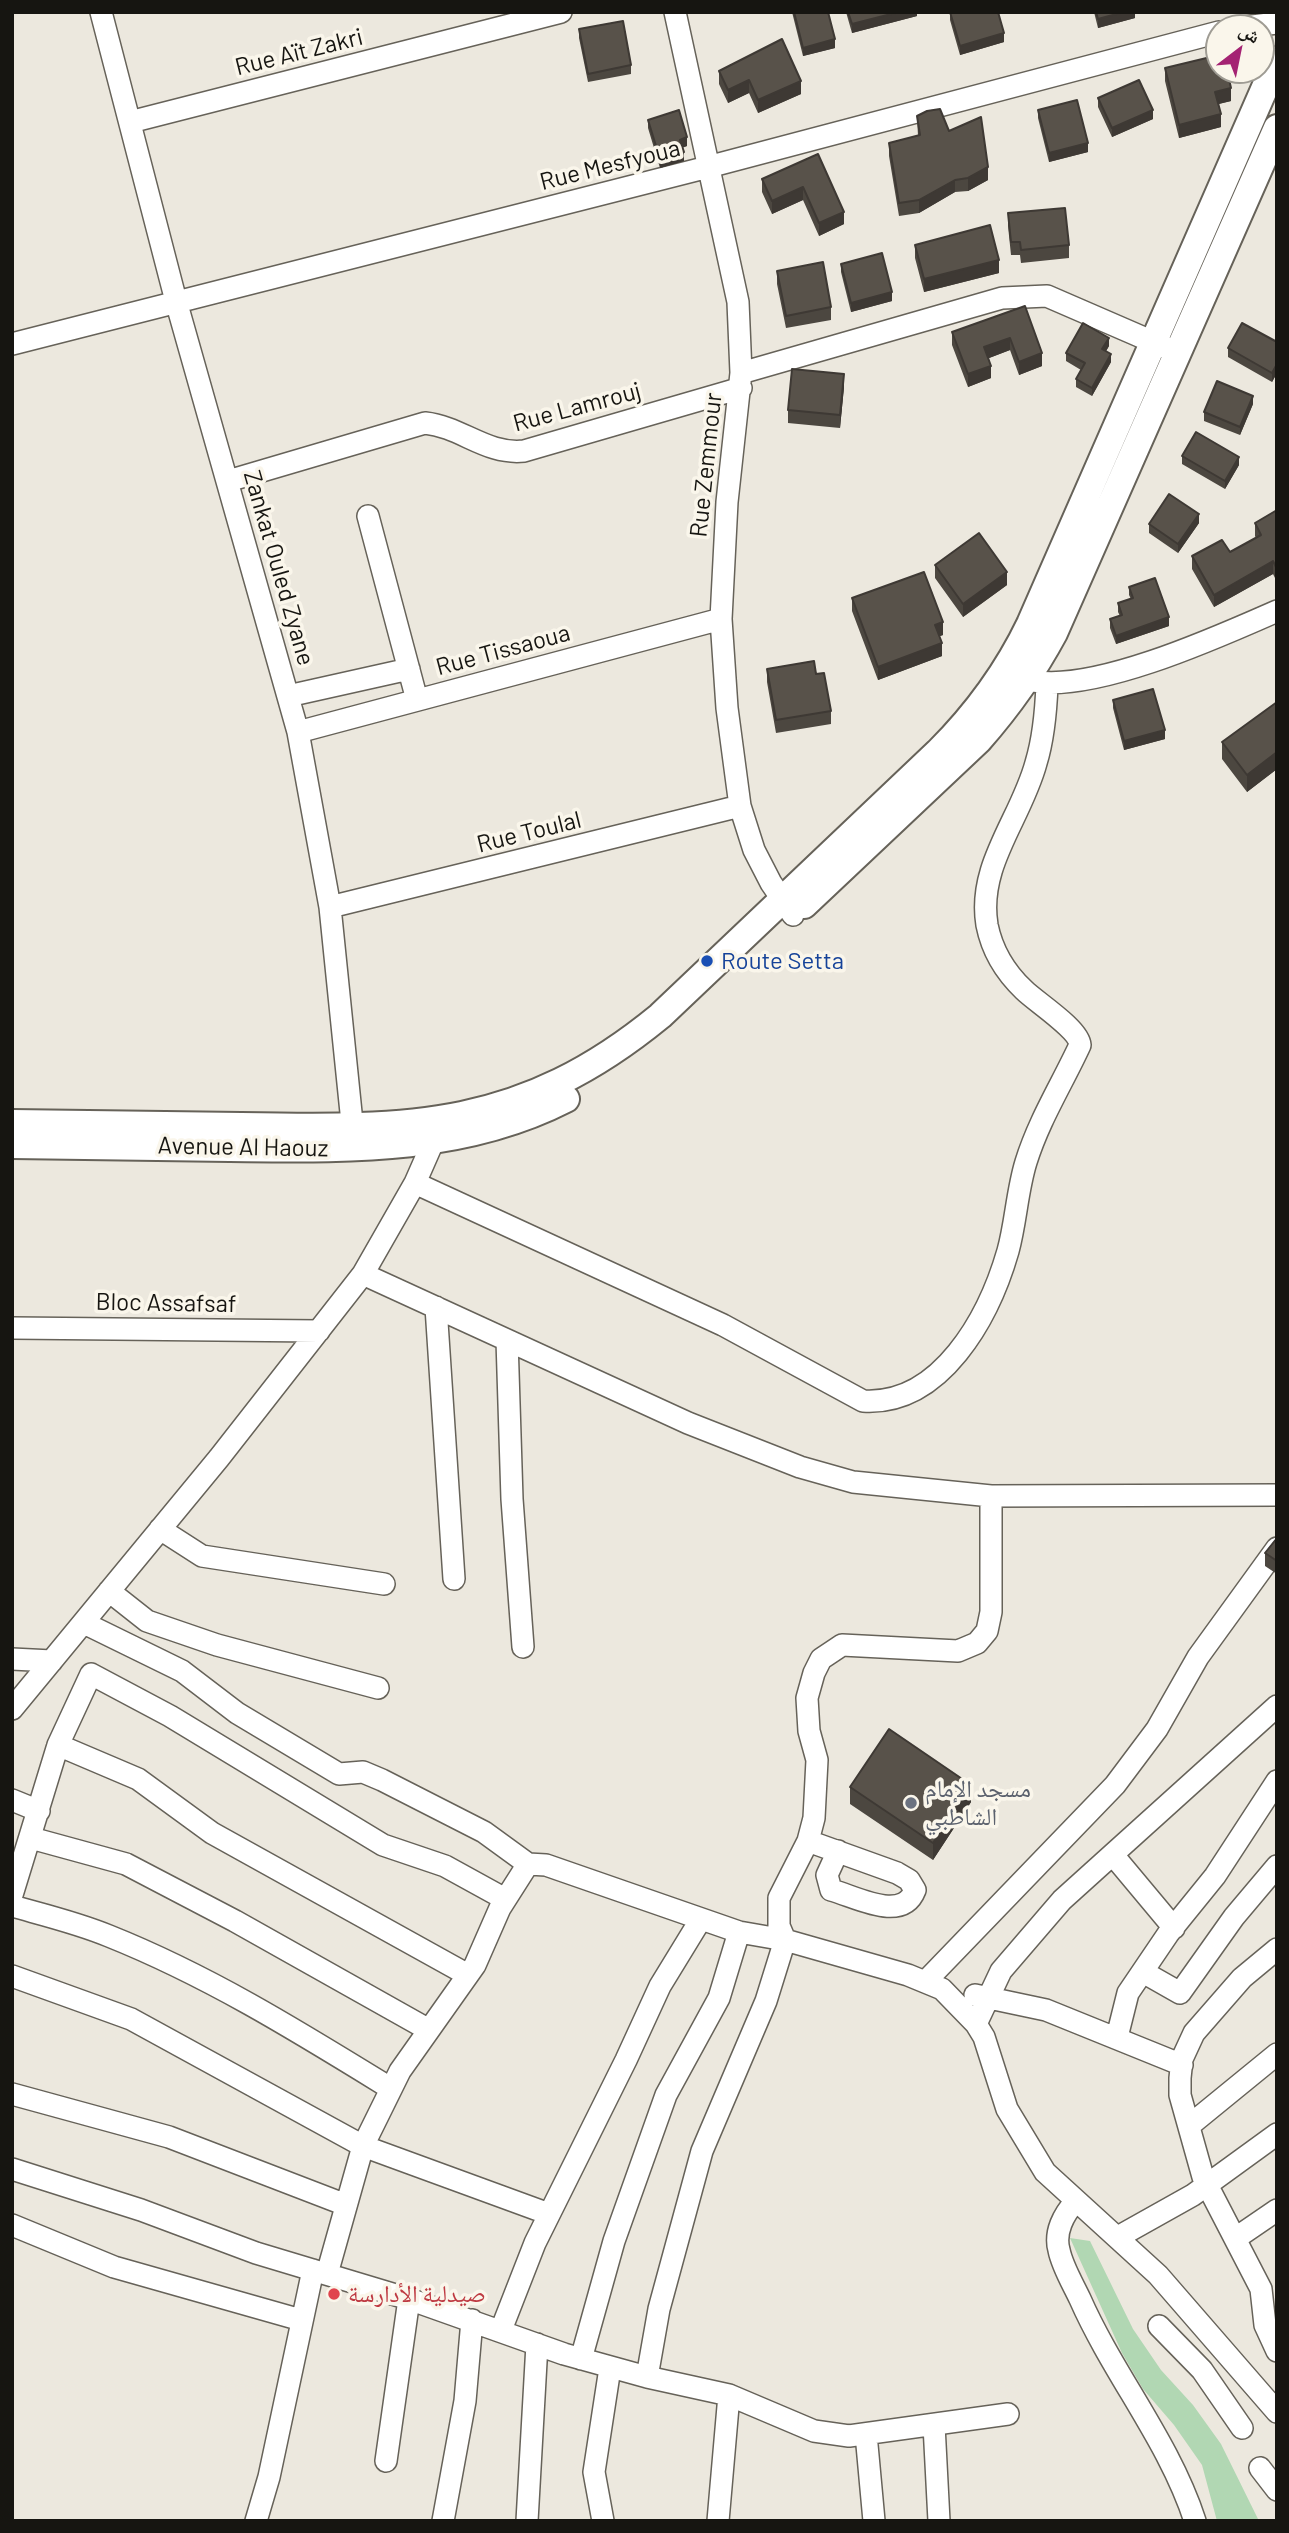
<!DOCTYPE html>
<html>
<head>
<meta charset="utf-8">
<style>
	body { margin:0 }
	#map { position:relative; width:1289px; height:2533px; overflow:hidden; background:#ece8de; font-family:Barlow,"Noto Naskh Arabic",sans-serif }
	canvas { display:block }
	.frame { position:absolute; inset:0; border:14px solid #161511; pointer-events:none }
	.north { position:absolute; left:1205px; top:14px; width:70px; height:70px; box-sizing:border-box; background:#faf6eb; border:2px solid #9f9c94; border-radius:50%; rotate:32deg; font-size:19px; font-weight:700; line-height:28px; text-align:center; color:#161511 }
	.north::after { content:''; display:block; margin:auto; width:24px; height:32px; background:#a42373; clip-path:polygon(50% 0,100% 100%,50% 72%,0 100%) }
</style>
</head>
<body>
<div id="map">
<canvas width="1289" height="2533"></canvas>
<div class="frame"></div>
<div class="north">ش</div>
</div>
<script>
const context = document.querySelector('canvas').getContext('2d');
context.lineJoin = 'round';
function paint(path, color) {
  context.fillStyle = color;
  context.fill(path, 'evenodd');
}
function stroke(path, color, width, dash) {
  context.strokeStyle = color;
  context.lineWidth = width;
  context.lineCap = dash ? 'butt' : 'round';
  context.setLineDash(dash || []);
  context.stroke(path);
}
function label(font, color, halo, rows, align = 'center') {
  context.font = font + ' Barlow,"Noto Naskh Arabic",sans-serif';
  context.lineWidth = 7;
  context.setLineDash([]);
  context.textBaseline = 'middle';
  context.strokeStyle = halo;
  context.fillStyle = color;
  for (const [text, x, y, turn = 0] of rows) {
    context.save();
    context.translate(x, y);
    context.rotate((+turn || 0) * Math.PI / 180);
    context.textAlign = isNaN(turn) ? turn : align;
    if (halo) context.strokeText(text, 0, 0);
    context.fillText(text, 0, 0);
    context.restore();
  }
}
paint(new Path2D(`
	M 1070,2238 L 1090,2241 L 1133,2329 L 1161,2370 L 1193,2405 L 1221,2444 L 1259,2521 L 1217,2521 L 1202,2465 L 1174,2425 L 1143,2389 L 1122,2353 Z`), '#b1d7b3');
const minor = new Path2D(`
	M 101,12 L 176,301 L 298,732 L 330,907 L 354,1142
	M 675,12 L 738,302 L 741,373 L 727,502 L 721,619 L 727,708 L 740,806 L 754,850 L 771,883 L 793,915
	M 1236,28 L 1277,23
	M 130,122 L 561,12
	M 12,344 L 708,167 L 1219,32
	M 741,373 L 1002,298 L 1047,296 L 1167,348
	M 228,481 L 425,423 C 462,427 486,455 524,451 L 741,388
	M 368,516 L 417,700
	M 1032,681 C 1094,693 1218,637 1277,611
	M 288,696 L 409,669
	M 298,732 L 721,619
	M 330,907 L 740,806
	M 415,1183 L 723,1325 L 863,1401 C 941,1406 989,1317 1008,1251 C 1016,1222 1017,1191 1026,1162 C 1039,1120 1062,1084 1080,1045 C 1079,1029 1036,1002 1024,990 C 1006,973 992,950 987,925 C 977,865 1021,819 1036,763 C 1044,737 1046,711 1047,684
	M 363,1274 L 688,1423 L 800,1467 L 853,1482 L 991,1496 L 1277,1495
	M 436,1307 L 454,1579
	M 12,1328 L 319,1331
	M 507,1340 L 512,1499 L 523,1647
	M 160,1529 L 202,1556 L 384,1584
	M 109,1591 L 147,1621 L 217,1645 L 378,1688
	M 84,1623 L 182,1671 L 237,1713 L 339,1774 L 363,1772 L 382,1780 L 484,1832 L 528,1864 L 546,1865 L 739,1932 L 785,1940 L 908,1975 L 942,1989 L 976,2024 L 984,2037 L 1007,2109 L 1045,2172 L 1158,2275 L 1277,2412
	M 12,1659 L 52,1661
	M 12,1709 L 219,1458 L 363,1274 L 415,1183 L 433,1142
	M 58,1745 L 138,1779 L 212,1833 L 468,1975
	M 12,1800 L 39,1811
	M 31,1838 L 126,1864 L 235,1921 L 429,2030
	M 808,1841 L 897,1873 L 909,1880 L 915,1890 C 902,1923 857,1897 831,1890 L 827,1875 L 838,1851
	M 1113,1855 L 1174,1928
	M 528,1864 L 500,1908 L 475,1965 L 400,2071 L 363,2146 L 549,2214
	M 12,1895 L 58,1745 L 91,1674 L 170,1716 L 383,1845 L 445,1866 L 505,1899
	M 12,1906 C 44,1915 78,1923 109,1936 C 209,1976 299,2032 390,2088
	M 1277,1949 L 1242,1978 L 1194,2033 L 1182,2059 L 1180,2078 L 1180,2095 L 1203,2177 L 1261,2289 L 1265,2325 L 1277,2351
	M 1143,1972 L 1180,1993 L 1234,1917 L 1277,1866
	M 12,1976 L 131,2019 L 363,2146 L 327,2274
	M 926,1981 L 1115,1785 L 1157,1729 L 1198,1657 L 1277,1548
	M 975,1995 L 1046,2010 L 1182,2065
	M 976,2024 L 1001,1971 L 1062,1900 L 1277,1706
	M 1117,2037 L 1128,1993 L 1168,1934 L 1215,1876 L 1277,1781
	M 12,2094 L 169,2137 L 346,2205
	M 1190,2125 L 1277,2054
	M 12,2169 L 141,2210 L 256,2253 L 409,2299 L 564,2354 L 647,2377 L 729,2395 L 814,2431 L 849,2436 L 1008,2414
	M 1075,2202 C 1064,2214 1054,2232 1059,2250 C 1062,2266 1073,2284 1080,2299 C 1114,2376 1169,2441 1195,2521
	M 12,2225 L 114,2267 L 301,2320
	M 1118,2237 L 1193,2195 L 1277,2134
	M 1236,2238 L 1277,2210
	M 1159,2326 L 1202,2370 L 1242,2428
	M 501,2330 L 535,2243 L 626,2060 L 660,1986 L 701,1919
	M 581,2359 L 614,2241 L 666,2095 L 719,1998 L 739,1932
	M 647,2377 L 659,2309 L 702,2151 L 766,2001 L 785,1940 L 779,1926 L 779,1898 L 808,1841 L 814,1818 L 817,1760 L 809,1731 L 807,1698 L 814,1673 L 821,1659 L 842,1645 L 958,1651 L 977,1643 L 987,1631 L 991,1612 L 991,1496
	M 934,2425 L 939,2521
	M 866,2434 L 874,2521
	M 386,2461 L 409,2299
	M 1260,2468 L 1277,2490
	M 256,2521 L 269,2477 L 313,2270
	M 443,2521 L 465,2401 L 472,2320
	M 527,2521 L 537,2344
	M 603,2521 L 594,2472 L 610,2368
	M 718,2521 L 729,2395`);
const major = new Path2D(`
	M 804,905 L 979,740 C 1008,707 1033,672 1054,633 L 1277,128
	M 12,1123 C 88,1124 165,1125 241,1126 C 411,1129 521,1130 660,1016 L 938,752 C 976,714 1007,672 1030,624 L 1277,60
	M 12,1145 C 85,1146 157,1147 230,1148 C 344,1149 461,1153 566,1099`);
stroke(minor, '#666259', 24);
stroke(major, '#666259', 30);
stroke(minor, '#fff', 21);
stroke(major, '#fff', 26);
paint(new Path2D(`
	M 792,12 L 828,12 L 835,48 L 803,56 Z
	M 846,12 L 917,12 L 917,16 L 852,33 Z
	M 950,12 L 1004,42 L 960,55 L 950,20 Z
	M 1094,12 L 1135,12 L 1135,18 L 1098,28 Z
	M 579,29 L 631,65 L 631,74 L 588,82 L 579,38 Z
	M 1165,68 L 1231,101 L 1218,104 L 1221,127 L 1179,138 L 1165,81 Z
	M 719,71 L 801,94 L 758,113 L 749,93 L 728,103 L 719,84 Z
	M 1098,98 L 1153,119 L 1112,137 L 1098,107 Z
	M 1038,110 L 1088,152 L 1049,162 L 1038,118 Z
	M 917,116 L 949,131 L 988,180 L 968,191 L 955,192 L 919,213 L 899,216 L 889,156 L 889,143 L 918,136 Z
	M 648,120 L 687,146 L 682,148 L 684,161 L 660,168 L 648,128 Z
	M 818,154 L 844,224 L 819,236 L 803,200 L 772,214 L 762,192 L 762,179 Z
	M 1008,213 L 1069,245 L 1069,258 L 1021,263 L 1020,255 L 1011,255 L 1008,226 Z
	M 915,245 L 999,273 L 924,292 L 915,258 Z
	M 841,264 L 892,301 L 851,312 L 841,272 Z
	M 777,271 L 831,307 L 831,320 L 786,328 L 777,284 Z
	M 1025,306 L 1042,366 L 1019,375 L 1010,350 L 989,358 L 991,378 L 968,387 L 952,345 L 952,332 Z
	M 1277,342 L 1277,373 L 1272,382 L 1228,357 L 1228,348 Z
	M 1109,346 L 1106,351 L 1111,362 L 1092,396 L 1076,387 L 1076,379 L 1081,370 L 1066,361 L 1066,353 Z
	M 844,387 L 840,428 L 788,423 L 788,410 Z
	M 1253,404 L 1240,435 L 1204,421 L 1204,412 Z
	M 1182,456 L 1239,465 L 1225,489 L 1182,464 Z
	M 1277,510 L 1277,582 L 1273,574 L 1214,607 L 1192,569 L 1192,556 L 1230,552 L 1256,538 L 1255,536 L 1255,523 Z
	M 1199,523 L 1178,553 L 1149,533 L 1149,524 Z
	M 935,565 L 1007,585 L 963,617 L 935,578 Z
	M 1129,587 L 1169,626 L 1116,644 L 1110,628 L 1110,619 L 1120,616 L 1118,612 L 1118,603 L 1131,599 L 1129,595 Z
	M 852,598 L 943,635 L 939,636 L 942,656 L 878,680 L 852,611 Z
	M 767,669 L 816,674 L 831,711 L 831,724 L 776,733 L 767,682 Z
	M 1113,700 L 1165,739 L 1124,750 L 1113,708 Z
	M 1277,702 L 1277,769 L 1247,792 L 1222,759 L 1222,742 Z
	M 1277,1538 L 1277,1574 L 1265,1566 L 1265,1553 Z
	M 850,1787 L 971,1802 L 933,1860 L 850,1804 Z`), '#4c4740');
paint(new Path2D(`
	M 899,12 L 917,12 L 917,16 L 852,33 L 852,24 Z
	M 1124,12 L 1135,12 L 1135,18 L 1098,28 L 1098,19 Z
	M 1004,33 L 1004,42 L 960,55 L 960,46 Z
	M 835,39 L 835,48 L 803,56 L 803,48 Z
	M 749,80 L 749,93 L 728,103 L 728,90 Z
	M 801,81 L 801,94 L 758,113 L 758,100 Z
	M 1231,88 L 1231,101 L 1215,105 L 1215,92 Z
	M 1153,110 L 1153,119 L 1112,137 L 1112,128 Z
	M 1221,114 L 1221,127 L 1179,138 L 1179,125 Z
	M 687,137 L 687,146 L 680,148 L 680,140 Z
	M 1088,143 L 1088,152 L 1049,162 L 1049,153 Z
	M 684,152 L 684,161 L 660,168 L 660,159 Z
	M 988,167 L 988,180 L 968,191 L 968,178 Z
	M 955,180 L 955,192 L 919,213 L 919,200 Z
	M 803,187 L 803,200 L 772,214 L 772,201 Z
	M 844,212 L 844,224 L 819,236 L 819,223 Z
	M 999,260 L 999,273 L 924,292 L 924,279 Z
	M 892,292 L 892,301 L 851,312 L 851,303 Z
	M 1010,338 L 1010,350 L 984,360 L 984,347 Z
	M 1109,338 L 1109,346 L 1102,358 L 1102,349 Z
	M 1042,353 L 1042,366 L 1019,375 L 1019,362 Z
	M 1111,354 L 1111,362 L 1092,396 L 1092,388 Z
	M 1277,364 L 1277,373 L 1272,382 L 1272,373 Z
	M 991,366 L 991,378 L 968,387 L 968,374 Z
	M 844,374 L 844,387 L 840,428 L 840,415 Z
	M 1253,396 L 1253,404 L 1240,435 L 1240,427 Z
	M 1239,457 L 1239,465 L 1225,489 L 1225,481 Z
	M 1199,514 L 1199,523 L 1178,553 L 1178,544 Z
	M 1273,561 L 1273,574 L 1214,607 L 1214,595 Z
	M 1007,572 L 1007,585 L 963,617 L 963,604 Z
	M 1169,617 L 1169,626 L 1116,644 L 1116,636 Z
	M 943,622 L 943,635 L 935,638 L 935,625 Z
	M 942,643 L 942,656 L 878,680 L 878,667 Z
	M 1165,730 L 1165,739 L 1124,750 L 1124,741 Z
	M 1277,752 L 1277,769 L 1247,792 L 1247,775 Z
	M 971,1785 L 971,1802 L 933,1860 L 933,1843 Z`), '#3e3934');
const building = new Path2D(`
	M 794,12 L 828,12 L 835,39 L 803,48 Z
	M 848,12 L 899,12 L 852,24 Z
	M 950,12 L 998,12 L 1004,33 L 960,46 Z
	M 1096,12 L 1124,12 L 1098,19 Z
	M 623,21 L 631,65 L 588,74 L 579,29 Z
	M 782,39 L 801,81 L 758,100 L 749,80 L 728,90 L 719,71 Z
	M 1219,55 L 1219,70 L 1227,70 L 1231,88 L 1215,92 L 1221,114 L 1179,125 L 1165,68 Z
	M 1139,80 L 1153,110 L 1112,128 L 1098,98 Z
	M 1077,100 L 1088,143 L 1049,153 L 1038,110 Z
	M 940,109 L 949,131 L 981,117 L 988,167 L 968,178 L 955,180 L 919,200 L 899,203 L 889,143 L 920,135 L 917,116 L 927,111 Z
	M 679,110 L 687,137 L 680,140 L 684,152 L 660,159 L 648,120 Z
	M 818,154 L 844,212 L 819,223 L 803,187 L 772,201 L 762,179 Z
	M 1065,208 L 1069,245 L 1021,250 L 1020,242 L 1011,242 L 1008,213 Z
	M 990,225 L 999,260 L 924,279 L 915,245 Z
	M 882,253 L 892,292 L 851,303 L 841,264 Z
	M 823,262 L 831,307 L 786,316 L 777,271 Z
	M 1025,306 L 1042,353 L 1019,362 L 1010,338 L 984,347 L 991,366 L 968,374 L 952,332 Z
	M 1083,323 L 1109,338 L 1102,349 L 1111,354 L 1092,388 L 1076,379 L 1085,363 L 1066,353 Z
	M 1242,323 L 1277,342 L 1277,364 L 1272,373 L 1228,348 Z
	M 792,369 L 844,374 L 840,415 L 788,410 Z
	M 1217,381 L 1253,396 L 1240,427 L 1204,412 Z
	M 1196,432 L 1239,457 L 1225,481 L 1182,456 Z
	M 1169,494 L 1199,514 L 1178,544 L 1149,524 Z
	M 1277,510 L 1277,569 L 1273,561 L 1214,595 L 1192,556 L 1222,540 L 1230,552 L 1261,535 L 1255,523 Z
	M 979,533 L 1007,572 L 963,604 L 935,565 Z
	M 924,572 L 943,622 L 935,625 L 942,643 L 878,667 L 852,598 Z
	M 1155,578 L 1169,617 L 1116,636 L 1110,619 L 1122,615 L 1118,603 L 1133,598 L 1129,587 Z
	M 814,661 L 816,674 L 824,673 L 831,711 L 776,720 L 767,669 Z
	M 1153,689 L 1165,730 L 1124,741 L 1113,700 Z
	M 1277,702 L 1277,752 L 1247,775 L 1222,742 Z
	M 1277,1538 L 1277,1561 L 1265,1553 Z
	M 889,1729 L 971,1785 L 933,1843 L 850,1787 Z`);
paint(building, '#58524a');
stroke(building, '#3e3934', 2);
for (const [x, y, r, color] of [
	[707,961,7,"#1a4fb4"],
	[911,1803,7,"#6b7280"],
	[334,2294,7,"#e0444e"]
]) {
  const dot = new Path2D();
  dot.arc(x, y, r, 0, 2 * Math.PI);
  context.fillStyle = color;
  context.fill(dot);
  stroke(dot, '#faf6eb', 2.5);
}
label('24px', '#161511', '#faf6eb', [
	["Rue Aït Zakri",299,52,-14],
	["Rue Mesfyoua",610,165,-14],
	["Rue Lamrouj",577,407,-15],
	["Rue Zemmour",706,465,-84],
	["Zankat Ouled Zyane",279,568,74],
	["Rue Tissaoua",503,650,-15],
	["Rue Toulal",529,832,-14],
	["Avenue Al Haouz",243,1147,1],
	["Bloc Assafsaf",166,1303,1]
]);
label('24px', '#164399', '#faf6eb', [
	["Route Setta",721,961]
], 'left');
label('24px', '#5b616d', '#faf6eb', [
	["مسجد الإمام",925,1789],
	["الشاطبي",925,1817]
], 'left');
label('24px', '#be3a42', '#faf6eb', [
	["صيدلية الأدارسة",348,2294]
], 'left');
</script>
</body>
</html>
